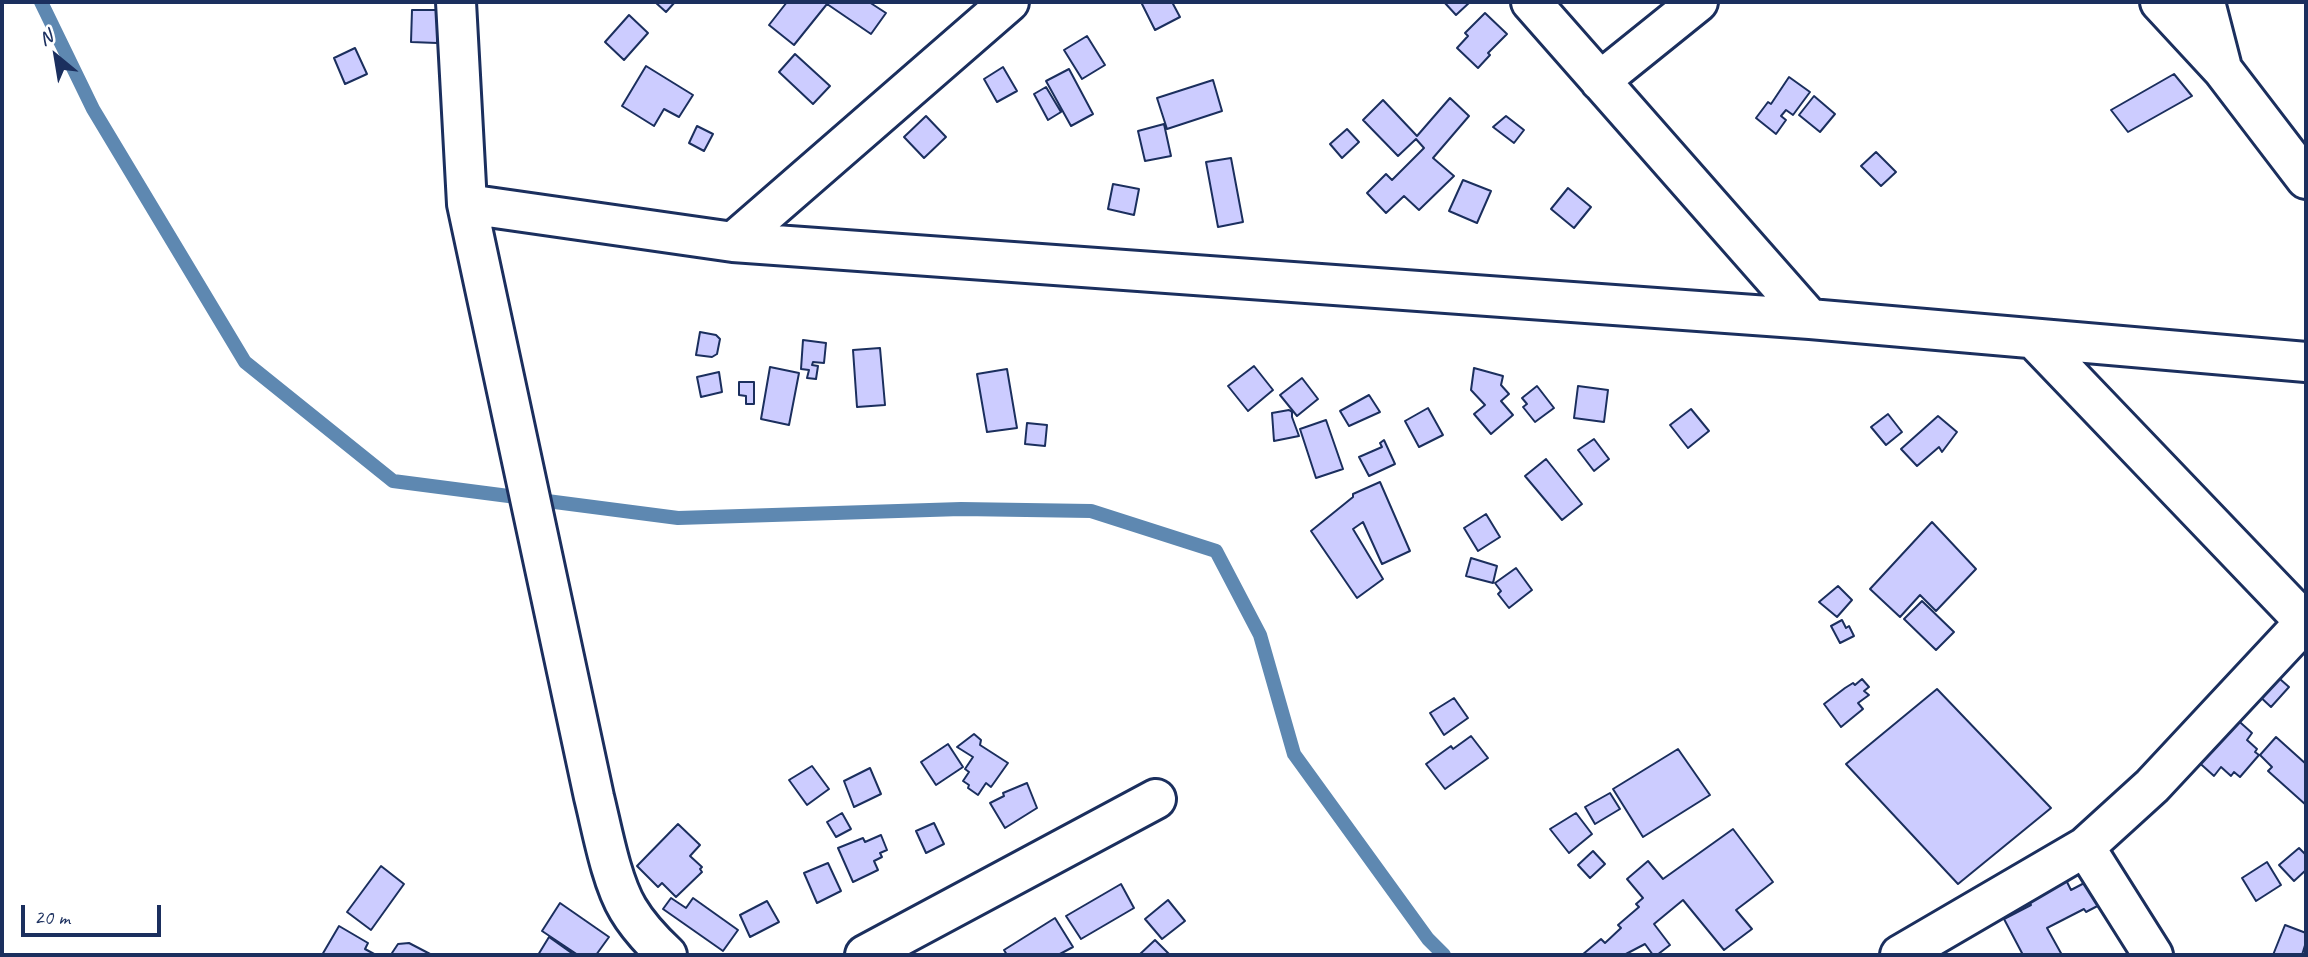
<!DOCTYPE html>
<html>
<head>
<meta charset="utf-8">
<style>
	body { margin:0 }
	#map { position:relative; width:2308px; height:957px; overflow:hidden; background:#fff; font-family:Caveat,sans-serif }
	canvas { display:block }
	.frame { position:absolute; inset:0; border:4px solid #1b2f5e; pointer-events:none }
	.north { position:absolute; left:21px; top:21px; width:70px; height:70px; -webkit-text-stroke:5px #fff; paint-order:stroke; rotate:330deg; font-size:19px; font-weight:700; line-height:28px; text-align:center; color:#1b2f5e }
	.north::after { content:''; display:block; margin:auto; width:24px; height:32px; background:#1b2f5e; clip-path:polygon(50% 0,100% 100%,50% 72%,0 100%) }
	.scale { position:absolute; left:21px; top:905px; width:140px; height:32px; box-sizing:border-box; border:4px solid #1b2f5e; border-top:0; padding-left:9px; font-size:21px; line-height:24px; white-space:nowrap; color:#1b2f5e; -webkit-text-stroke:5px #fff; paint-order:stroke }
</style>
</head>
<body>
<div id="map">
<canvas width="2308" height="957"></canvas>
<div class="frame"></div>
<div class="north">N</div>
<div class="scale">20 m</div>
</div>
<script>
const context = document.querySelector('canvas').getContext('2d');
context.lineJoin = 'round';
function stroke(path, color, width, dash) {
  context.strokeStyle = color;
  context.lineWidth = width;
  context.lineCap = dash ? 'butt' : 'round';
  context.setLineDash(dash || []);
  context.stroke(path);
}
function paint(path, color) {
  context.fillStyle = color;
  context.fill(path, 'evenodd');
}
stroke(new Path2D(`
	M 41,2 L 93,109 L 245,362 L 393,481 L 678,518 L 961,509 L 1091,511 L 1216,551 L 1260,635 L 1294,754 L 1428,939 L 1444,955`), '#5e88b1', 14);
const building = new Path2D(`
	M 655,2 L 675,2 L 666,12 Z
	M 787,2 L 869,2 L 886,13 L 871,34 L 827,4 L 794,45 L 769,25 Z
	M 1141,2 L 1172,2 L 1180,17 L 1155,30 Z
	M 1444,2 L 1470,2 L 1456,15 Z
	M 412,10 L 437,10 L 437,43 L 411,42 Z
	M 1485,13 L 1507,34 L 1488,53 L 1490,55 L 1478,68 L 1457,48 L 1468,36 L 1465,33 Z
	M 629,15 L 648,33 L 624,60 L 605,42 Z
	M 1087,36 L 1105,65 L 1082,79 L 1064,50 Z
	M 355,48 L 367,74 L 345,84 L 334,58 Z
	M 795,54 L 830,86 L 813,104 L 779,72 Z
	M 646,66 L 693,95 L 679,117 L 664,109 L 654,126 L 622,106 Z
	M 1003,67 L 1017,91 L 997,102 L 984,79 Z
	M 1069,69 L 1093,114 L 1071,126 L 1046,81 Z
	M 2174,74 L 2192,96 L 2128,132 L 2111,110 Z
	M 1789,77 L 1810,92 L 1793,115 L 1786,110 L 1781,116 L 1786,120 L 1776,134 L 1756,118 L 1768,102 L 1771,104 Z
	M 1213,80 L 1222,111 L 1167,129 L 1157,98 Z
	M 1046,87 L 1061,112 L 1048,120 L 1034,94 Z
	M 1814,96 L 1835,114 L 1820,132 L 1799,115 Z
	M 1450,98 L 1469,116 L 1433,158 L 1454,176 L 1419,210 L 1404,196 L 1386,213 L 1367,193 L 1386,174 L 1392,180 L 1424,148 L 1416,139 L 1398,156 L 1363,120 L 1383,100 L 1417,136 Z
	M 926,116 L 946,137 L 924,158 L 904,137 Z
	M 1506,116 L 1524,130 L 1514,143 L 1493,127 Z
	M 1164,124 L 1171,156 L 1145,161 L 1138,131 Z
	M 697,126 L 713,134 L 704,151 L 689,143 Z
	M 1347,129 L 1359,142 L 1342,158 L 1330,144 Z
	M 1876,152 L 1896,172 L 1881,186 L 1861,166 Z
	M 1231,158 L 1243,222 L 1218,227 L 1206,162 Z
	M 1463,180 L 1491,191 L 1477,223 L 1449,211 Z
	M 1113,184 L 1139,189 L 1134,215 L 1108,209 Z
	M 1568,188 L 1591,207 L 1574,228 L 1551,209 Z
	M 700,332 L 716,335 L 720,339 L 717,354 L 712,357 L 696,355 Z
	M 803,340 L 826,343 L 824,363 L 813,362 L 812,365 L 818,366 L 816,379 L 807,378 L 809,370 L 801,369 Z
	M 880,348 L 885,405 L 857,407 L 853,350 Z
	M 1254,366 L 1273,390 L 1248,411 L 1228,386 Z
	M 770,367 L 799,373 L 789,425 L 761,419 Z
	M 1474,368 L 1503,376 L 1501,385 L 1509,394 L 1501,401 L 1513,415 L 1491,434 L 1474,414 L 1485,405 L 1471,390 Z
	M 1007,369 L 1017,428 L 987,432 L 977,374 Z
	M 719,372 L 722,392 L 701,397 L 697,377 Z
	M 1302,378 L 1318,399 L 1297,416 L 1280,395 Z
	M 739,382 L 754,382 L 754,404 L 746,404 L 746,396 L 739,395 Z
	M 1537,386 L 1554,408 L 1535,422 L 1523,407 L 1527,404 L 1522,398 Z
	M 1578,386 L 1608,390 L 1604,422 L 1574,418 Z
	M 1369,395 L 1380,412 L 1349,426 L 1340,411 Z
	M 1428,408 L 1443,435 L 1419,447 L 1405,421 Z
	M 1691,409 L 1709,431 L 1688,448 L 1670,425 Z
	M 1289,410 L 1292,412 L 1292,417 L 1299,436 L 1274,441 L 1272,413 Z
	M 1888,414 L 1902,432 L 1886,445 L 1871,427 Z
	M 1938,416 L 1957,432 L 1942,452 L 1939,447 L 1917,466 L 1901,449 Z
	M 1326,420 L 1343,469 L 1316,478 L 1300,429 Z
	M 1027,423 L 1047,425 L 1045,446 L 1025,444 Z
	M 1594,439 L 1609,459 L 1594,471 L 1578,450 Z
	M 1384,440 L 1395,464 L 1369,476 L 1359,457 L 1382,447 L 1380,443 Z
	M 1546,459 L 1582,504 L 1562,520 L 1525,476 Z
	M 1380,482 L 1410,551 L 1382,564 L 1363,522 L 1353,529 L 1383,579 L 1357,598 L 1311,531 L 1353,497 L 1353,494 Z
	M 1486,514 L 1500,537 L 1478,551 L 1464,528 Z
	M 1932,522 L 1976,569 L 1936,611 L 1920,595 L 1900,617 L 1870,589 Z
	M 1471,558 L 1497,566 L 1493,583 L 1466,576 Z
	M 1516,568 L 1532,590 L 1509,608 L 1498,594 L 1501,591 L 1495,583 Z
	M 1838,586 L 1852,600 L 1837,617 L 1819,602 Z
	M 1922,601 L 1954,632 L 1936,650 L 1904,619 Z
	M 1842,620 L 1846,628 L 1849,626 L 1854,636 L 1840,643 L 1831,626 Z
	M 2272,672 L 2289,687 L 2271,707 L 2255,692 Z
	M 1862,679 L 1869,687 L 1864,691 L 1869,695 L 1858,703 L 1863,709 L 1841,727 L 1824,704 L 1845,688 L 1853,683 L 1855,685 Z
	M 1937,689 L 2051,808 L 1958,884 L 1846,764 Z
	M 1454,698 L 1468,718 L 1444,735 L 1430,713 Z
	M 2232,715 L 2252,733 L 2247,740 L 2257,749 L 2255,752 L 2259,755 L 2240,777 L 2234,772 L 2231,776 L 2221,767 L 2214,776 L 2194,758 Z
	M 974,734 L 981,740 L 980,745 L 1008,763 L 991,787 L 986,783 L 978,795 L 968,788 L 969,785 L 963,781 L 969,772 L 965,769 L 973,757 L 957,747 Z
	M 1471,736 L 1488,758 L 1445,789 L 1426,764 L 1451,746 L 1453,749 Z
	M 2276,737 L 2306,764 L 2306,805 L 2268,771 L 2272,767 L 2260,755 Z
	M 948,744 L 963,767 L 936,785 L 921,762 Z
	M 1678,749 L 1710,795 L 1643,837 L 1613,789 Z
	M 812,766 L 829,789 L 807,805 L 789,780 Z
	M 870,768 L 881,794 L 854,807 L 844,781 Z
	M 1027,783 L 1037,808 L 1005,828 L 990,803 L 1004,796 L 1003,793 Z
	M 1610,793 L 1620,809 L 1595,824 L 1585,807 Z
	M 842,813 L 851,829 L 836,837 L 827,822 Z
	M 1576,813 L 1592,834 L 1569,853 L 1550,829 Z
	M 934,823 L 944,844 L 926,853 L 916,831 Z
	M 678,824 L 700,845 L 690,856 L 702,867 L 700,869 L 702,872 L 676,897 L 662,883 L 658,887 L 637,866 Z
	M 1733,829 L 1773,882 L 1736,910 L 1752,929 L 1724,950 L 1683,900 L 1654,924 L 1670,945 L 1657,955 L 1653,955 L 1645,944 L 1624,955 L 1582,955 L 1601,939 L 1605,943 L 1621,928 L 1618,925 L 1639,907 L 1636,904 L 1643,898 L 1627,879 L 1648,861 L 1663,879 Z
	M 881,835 L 887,850 L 880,853 L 882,857 L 874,861 L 878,870 L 853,882 L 838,848 L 863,838 L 865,842 Z
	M 2299,848 L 2306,855 L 2306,870 L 2294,881 L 2279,865 Z
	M 1593,851 L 1605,864 L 1590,878 L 1578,865 Z
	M 2267,862 L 2281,885 L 2256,901 L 2242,878 Z
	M 828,863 L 841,891 L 817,903 L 804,873 Z
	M 381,866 L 404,884 L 371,930 L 347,912 Z
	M 2064,876 L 2071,890 L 2090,880 L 2107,901 L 2086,912 L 2084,909 L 2047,928 L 2062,955 L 2023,955 L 2004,919 L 2031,905 L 2026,895 Z
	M 1121,884 L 1134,908 L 1081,939 L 1066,916 Z
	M 671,898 L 686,908 L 693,898 L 738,930 L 723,951 L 663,909 Z
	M 1168,900 L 1185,921 L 1162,939 L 1145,919 Z
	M 767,901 L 779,922 L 750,937 L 740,915 Z
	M 560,903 L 609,937 L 596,955 L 578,955 L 542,931 Z
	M 1055,918 L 1073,947 L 1058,955 L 1007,955 L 1004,950 Z
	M 2285,925 L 2306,933 L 2306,942 L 2302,955 L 2273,955 Z
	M 339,926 L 368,943 L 365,949 L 376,955 L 322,955 Z
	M 549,937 L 573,954 L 538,955 Z
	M 1155,940 L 1170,955 L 1139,955 Z
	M 409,943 L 432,955 L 395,955 L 392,953 L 398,944 Z`);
paint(building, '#ccf');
stroke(building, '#1b2f5e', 2);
const street = new Path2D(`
	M 456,2 L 467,204 L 594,797 C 602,829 611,881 628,909 C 638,926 652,941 667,955
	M 1531,2 L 1810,319
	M 2160,2 L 2222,69 L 2306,179
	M 2205,2 L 2221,64
	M 1600,81 L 1698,2
	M 467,204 L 733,242 L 1810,319 L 2306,362
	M 733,242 L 1009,2
	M 2034,339 L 2306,623
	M 2085,847 L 2153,955
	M 865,955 L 1156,799
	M 1900,955 L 2085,847 L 2152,786 L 2305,622`);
stroke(street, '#1b2f5e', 44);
stroke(street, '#fff', 38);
</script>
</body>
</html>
